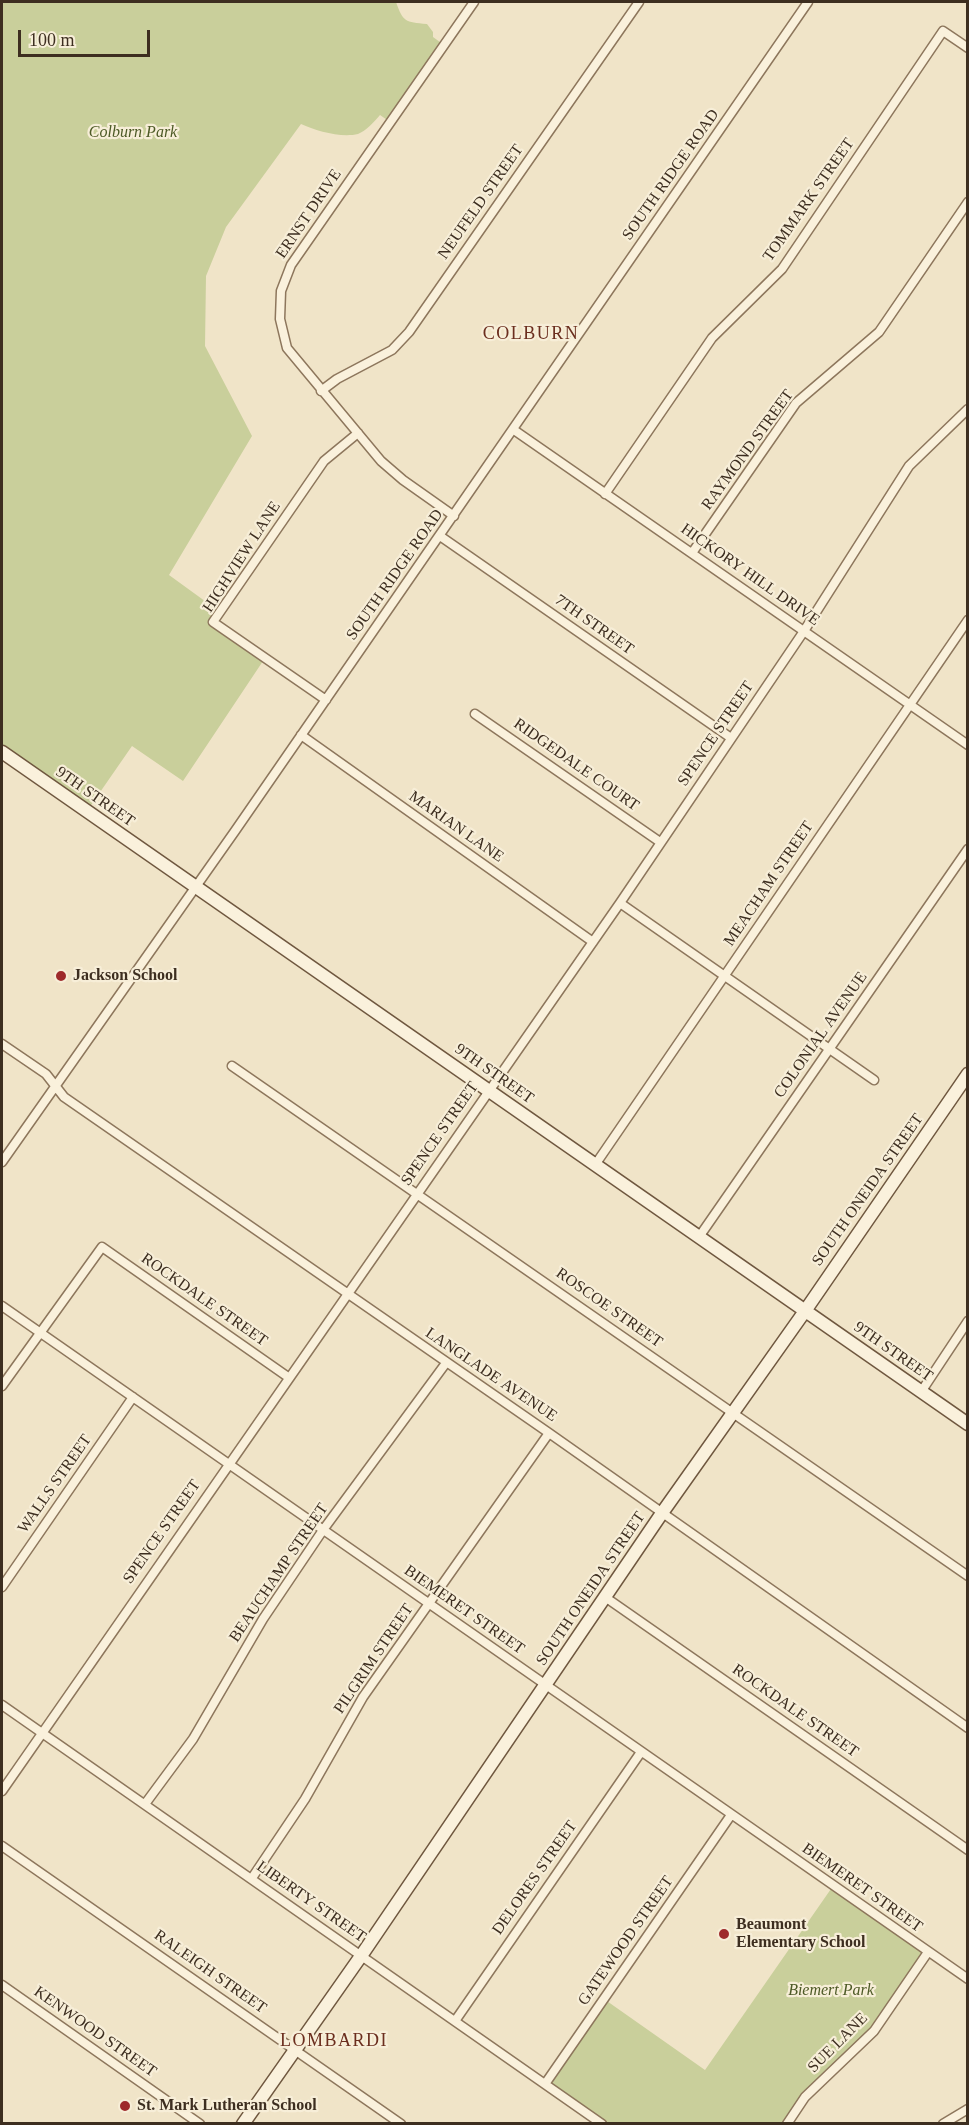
<!DOCTYPE html>
<html>
<head>
<meta charset="utf-8">
<style>
	body { margin:0 }
	#map { position:relative; width:969px; height:2125px; overflow:hidden; background:#f0e4c8; font-family:"Times New Roman",serif }
	canvas { display:block }
	.frame { position:absolute; inset:0; border:3px solid #3d2e20; pointer-events:none }
	.scale { position:absolute; left:18px; top:30px; width:132px; height:27px; box-sizing:border-box; border:3px solid #3d2e20; border-top:0; padding-left:8px; font-size:18px; line-height:21px; white-space:nowrap; color:#3d2e20; -webkit-text-stroke:4px #f7eed8; paint-order:stroke }
</style>
</head>
<body>
<div id="map">
<canvas width="969" height="2125"></canvas>
<div class="frame"></div>
<div class="scale">100 m</div>
</div>
<script>
const context = document.querySelector('canvas').getContext('2d');
context.lineJoin = 'round';
function paint(path, color) {
  context.fillStyle = color;
  context.fill(path, 'evenodd');
}
function stroke(path, color, width, dash) {
  context.strokeStyle = color;
  context.lineWidth = width;
  context.lineCap = dash ? 'butt' : 'round';
  context.setLineDash(dash || []);
  context.stroke(path);
}
function label(font, color, halo, rows, align = 'center') {
  context.font = font + ' "Times New Roman",serif';
  context.lineWidth = 4.5;
  context.setLineDash([]);
  context.textBaseline = 'middle';
  context.strokeStyle = halo;
  context.fillStyle = color;
  for (const [text, x, y, turn = 0] of rows) {
    context.save();
    context.translate(x, y);
    context.rotate((+turn || 0) * Math.PI / 180);
    context.textAlign = isNaN(turn) ? turn : align;
    if (halo) context.strokeText(text, 0, 0);
    context.fillText(text, 0, 0);
    context.restore();
  }
}
paint(new Path2D(`
	M 2,2 L 396,2 C 403,22 405,22 427,24 L 433,32 L 433,37 L 444,45 L 390,122 L 380,115 C 374,122 366,131 358,134 C 341,138 316,131 301,124 L 226,227 L 206,276 L 205,346 L 252,436 L 169,575 L 220,612 L 214,622 L 265,658 L 183,781 L 132,746 L 87,811 L 2,752 Z
	M 833,1886 L 928,1952 L 874,2031 L 805,2097 L 787,2123 L 602,2123 L 545,2084 L 604,1999 L 705,2070 Z`), '#c9cf9b');
const street = new Path2D(`
	M 321,391 L 337,379 L 392,350 L 409,332 L 639,2
	M 514,430 L 968,745
	M 605,494 L 712,338 L 782,269 L 943,31 L 968,48
	M 454,516 L 403,480 L 381,461 L 287,348 L 280,319 L 281,291 L 291,265 L 474,2
	M 440,536 L 731,738
	M 692,553 L 796,403 L 879,332 L 968,202
	M 326,700 L 213,622 L 324,461 L 358,433
	M 475,714 L 660,842
	M 301,735 L 593,942
	M 620,903 L 874,1080
	M 2,1044 L 46,1074 L 64,1097 L 549,1433 L 968,1728
	M 232,1066 L 968,1576
	M 2,1162 L 235,831 L 808,2
	M 595,1165 L 968,620
	M 699,1237 L 968,849
	M 2,1306 L 968,1979
	M 2,1386 L 102,1247 L 288,1377
	M 921,1392 L 968,1321
	M 2,1587 L 133,1397
	M 605,1597 L 968,1850
	M 2,1705 L 602,2124
	M 2,1791 L 620,903 L 804,631 L 909,466 L 968,409
	M 145,1804 L 193,1739 L 263,1619 L 323,1530 L 446,1363
	M 2,1846 L 401,2124
	M 252,1878 L 305,1799 L 363,1697 L 549,1433
	M 2,1985 L 200,2124
	M 455,2021 L 641,1752
	M 545,2084 L 731,1815
	M 787,2124 L 805,2097 L 874,2031 L 928,1952
	M 943,2124 L 968,2109`);
const secondary = new Path2D(`
	M 2,752 L 968,1424
	M 243,2124 L 361,1956 L 662,1513 L 805,1311 L 968,1074`);
stroke(street, '#8d765c', 11);
stroke(secondary, '#6f573f', 15);
stroke(street, '#faf1dc', 8);
stroke(secondary, '#faf1dc', 12);
for (const [x, y, r, color] of [
	[61,976,6,"#9e2a2b"],
	[724,1934,6,"#9e2a2b"],
	[125,2106,6,"#9e2a2b"]
]) {
  const dot = new Path2D();
  dot.arc(x, y, r, 0, 2 * Math.PI);
  context.fillStyle = color;
  context.fill(dot);
  stroke(dot, '#f7eed8', 2);
}
label('italic 16px', '#4d5a26', '#f7eed8', [
	["Colburn Park",133,133],
	["Biemert Park",831,1991]
]);
label('16px', '#3d2e20', '#f7eed8', [
	["SOUTH RIDGE ROAD",671,175,-55],
	["TOMMARK STREET",809,200,-55],
	["NEUFELD STREET",481,202,-55],
	["ERNST DRIVE",309,214,-56],
	["RAYMOND STREET",748,450,-54],
	["HIGHVIEW LANE",242,557,-57],
	["SOUTH RIDGE ROAD",395,575,-55],
	["HICKORY HILL DRIVE",750,575,35],
	["7TH STREET",594,625,35],
	["SPENCE STREET",716,734,-56],
	["RIDGEDALE COURT",576,765,35],
	["9TH STREET",95,797,35],
	["MARIAN LANE",456,827,35],
	["MEACHAM STREET",769,884,-56],
	["COLONIAL AVENUE",821,1035,-55],
	["9TH STREET",494,1074,35],
	["SPENCE STREET",440,1134,-55],
	["SOUTH ONEIDA STREET",868,1190,-55],
	["ROCKDALE STREET",204,1300,35],
	["ROSCOE STREET",609,1308,35],
	["9TH STREET",893,1352,35],
	["LANGLADE AVENUE",491,1375,34],
	["WALLS STREET",55,1484,-55],
	["SPENCE STREET",162,1532,-55],
	["BEAUCHAMP STREET",279,1573,-56],
	["SOUTH ONEIDA STREET",591,1589,-56],
	["BIEMERET STREET",464,1610,35],
	["PILGRIM STREET",374,1659,-56],
	["ROCKDALE STREET",795,1711,35],
	["DELORES STREET",535,1878,-55],
	["BIEMERET STREET",862,1888,35],
	["LIBERTY STREET",311,1902,35],
	["GATEWOOD STREET",626,1941,-55],
	["RALEIGH STREET",210,1972,35],
	["KENWOOD STREET",95,2032,35],
	["SUE LANE",838,2043,-45]
]);
label('bold 16px', '#3d2e20', '#f7eed8', [
	["Jackson School",73,976],
	["Beaumont",736,1925],
	["Elementary School",736,1943],
	["St. Mark Lutheran School",137,2106]
], 'left');
context.letterSpacing = '1.5px';
label('18px', '#6b2e1e', '#f7eed8', [
	["COLBURN",531,334],
	["LOMBARDI",334,2041]
]);
context.letterSpacing = '0px';
</script>
</body>
</html>
